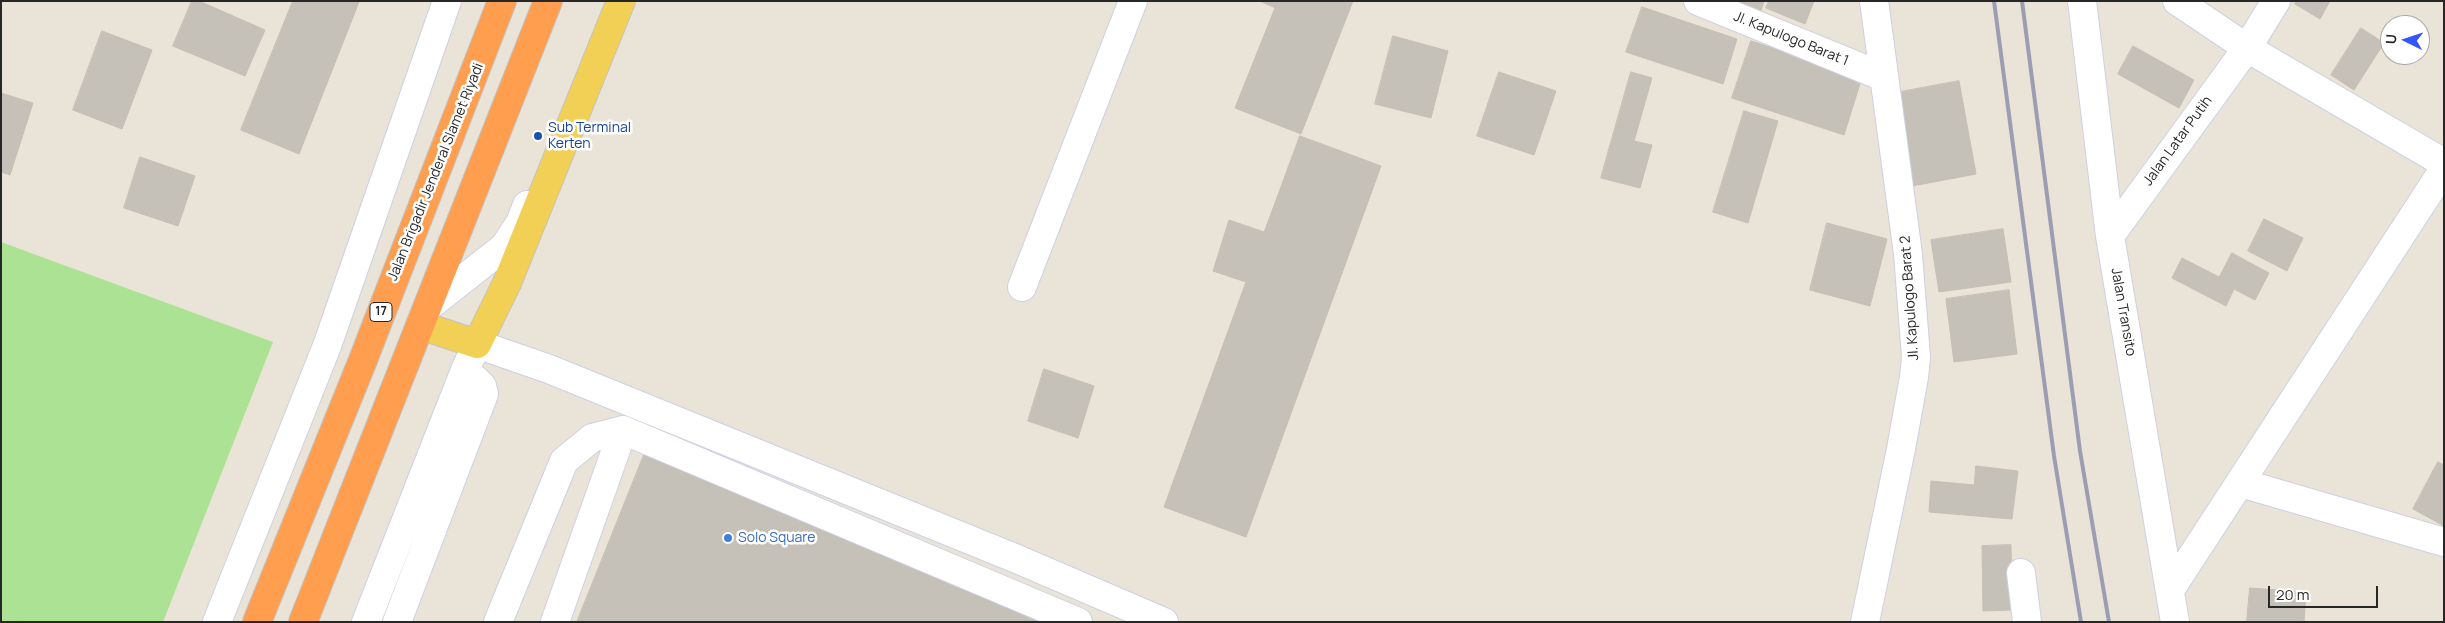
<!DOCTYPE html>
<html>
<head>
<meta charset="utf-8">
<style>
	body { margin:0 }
	#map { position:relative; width:2445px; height:623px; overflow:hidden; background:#eae3d8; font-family:Manrope,sans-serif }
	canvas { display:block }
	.frame { position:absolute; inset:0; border:2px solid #272727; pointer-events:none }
	.north { position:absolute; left:2380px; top:15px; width:50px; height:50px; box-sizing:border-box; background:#fff; border:1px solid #a9a9a9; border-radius:50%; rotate:274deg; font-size:14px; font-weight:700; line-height:20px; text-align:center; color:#272727 }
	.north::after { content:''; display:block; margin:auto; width:18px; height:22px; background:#3355fc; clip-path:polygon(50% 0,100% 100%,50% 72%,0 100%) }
	.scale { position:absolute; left:2268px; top:586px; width:110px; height:22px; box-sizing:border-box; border:2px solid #272727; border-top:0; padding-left:6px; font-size:15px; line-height:18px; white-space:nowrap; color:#272727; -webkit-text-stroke:4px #fff; paint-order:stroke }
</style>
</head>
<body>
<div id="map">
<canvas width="2445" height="623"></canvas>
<div class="frame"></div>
<div class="north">U</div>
<div class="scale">20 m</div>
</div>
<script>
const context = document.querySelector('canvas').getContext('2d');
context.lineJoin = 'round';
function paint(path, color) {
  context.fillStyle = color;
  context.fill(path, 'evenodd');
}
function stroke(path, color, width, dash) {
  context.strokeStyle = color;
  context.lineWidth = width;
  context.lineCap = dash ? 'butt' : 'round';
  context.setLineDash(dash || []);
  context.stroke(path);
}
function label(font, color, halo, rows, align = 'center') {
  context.font = font + ' Manrope,sans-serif';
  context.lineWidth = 5;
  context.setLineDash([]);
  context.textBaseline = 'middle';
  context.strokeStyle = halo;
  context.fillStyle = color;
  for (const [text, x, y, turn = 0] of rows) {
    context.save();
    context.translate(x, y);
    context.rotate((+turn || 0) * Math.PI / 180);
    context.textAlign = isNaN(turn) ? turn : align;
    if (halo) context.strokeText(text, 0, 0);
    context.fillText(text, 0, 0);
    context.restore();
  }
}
paint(new Path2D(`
	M 1,242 L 273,342 L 163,622 L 1,622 Z`), '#ace293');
const building = new Path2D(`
	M 192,1 L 199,1 L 265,30 L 245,76 L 173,46 Z
	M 293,1 L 359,2 L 299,154 L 241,130 Z
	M 1260,1 L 1353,1 L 1301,134 L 1235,108 L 1275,8 Z
	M 1737,1 L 1764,1 L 1761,11 Z
	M 1769,1 L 1814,1 L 1805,24 L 1766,8 Z
	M 2296,1 L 2330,1 L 2320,19 L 2295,4 Z
	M 1642,7 L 1737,39 L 1723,84 L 1626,52 Z
	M 2361,28 L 2384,43 L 2354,90 L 2331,75 Z
	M 102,31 L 152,50 L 122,129 L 73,110 Z
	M 1393,36 L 1448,51 L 1431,118 L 1375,104 Z
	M 1751,41 L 1862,77 L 1844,135 L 1732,98 Z
	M 2133,46 L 2194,80 L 2179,108 L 2118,74 Z
	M 1499,72 L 1556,91 L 1534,155 L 1477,136 Z
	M 1631,72 L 1652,78 L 1634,141 L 1652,145 L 1640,188 L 1601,178 Z
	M 1959,81 L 1976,174 L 1912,186 L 1895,93 Z
	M 1,93 L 33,103 L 10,175 L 1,172 Z
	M 1744,111 L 1778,121 L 1748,223 L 1713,212 Z
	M 1300,136 L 1381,166 L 1246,537 L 1164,507 L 1246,282 L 1213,271 L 1229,220 L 1264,232 Z
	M 140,157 L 195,176 L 178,226 L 124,208 Z
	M 2264,219 L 2303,238 L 2287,271 L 2248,251 Z
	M 1827,223 L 1887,239 L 1870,306 L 1810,290 Z
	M 2003,229 L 2011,282 L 1939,292 L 1931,240 Z
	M 2232,253 L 2269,273 L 2255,300 L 2234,289 L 2226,306 L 2172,278 L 2182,258 L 2219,277 Z
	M 2009,290 L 2017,354 L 1954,362 L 1946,299 Z
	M 1044,369 L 1094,386 L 1078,438 L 1028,421 Z
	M 644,455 L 1049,622 L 577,622 Z
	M 2438,462 L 2444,465 L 2444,526 L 2413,509 Z
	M 1976,466 L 2018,471 L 2012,519 L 1929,512 L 1931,481 L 1974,485 Z
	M 2011,545 L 2012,610 L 1983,611 L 1982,546 Z
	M 2250,588 L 2306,592 L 2304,622 L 2247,622 Z`);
paint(building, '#c5c0b8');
stroke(building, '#c5bfb2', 1);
const minor = new Path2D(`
	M 1698,1 L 1884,77
	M 2082,1 L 2110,236 L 2175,622
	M 2177,1 L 2247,48 L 2444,163
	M 2110,236 L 2247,48 L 2276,1
	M 1022,287 L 1133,1
	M 428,307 L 504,247 L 520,223 L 527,205
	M 2241,483 L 2444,542
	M 2021,573 L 2027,622
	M 2170,590 L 2444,169
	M 217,622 L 327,346 L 447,1
	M 366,622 L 465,370 L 477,344 L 549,369 L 1017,559 L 1164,622
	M 397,622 L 484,394 L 482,386 L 465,370
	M 498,622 L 564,461 L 592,438 L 623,430 L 1078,622
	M 555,622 L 623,430
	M 1865,622 L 1901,449 L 1914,377 L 1916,357 L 1908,254 L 1874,1`);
const major = new Path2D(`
	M 420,325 L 477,344 L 507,283 L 621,1`);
const highway = new Path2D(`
	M 257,622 L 363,360 L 502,1
	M 303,622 L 548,1`);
stroke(minor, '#cdd1e1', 30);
stroke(major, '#c3c3c3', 30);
stroke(highway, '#c3c3c3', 30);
stroke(minor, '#fff', 28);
stroke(major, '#f2d055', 28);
stroke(highway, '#ff9e4e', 28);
stroke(new Path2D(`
	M 1994,1 L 2054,456 L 2081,622
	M 2022,1 L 2080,451 L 2109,622`), '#9b9eb2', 4);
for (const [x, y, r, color] of [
	[538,136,5,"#1a4fb4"],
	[728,538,5,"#3f7fe0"]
]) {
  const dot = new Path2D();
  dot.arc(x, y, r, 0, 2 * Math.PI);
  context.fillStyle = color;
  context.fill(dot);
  stroke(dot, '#fff', 2);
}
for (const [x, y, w] of [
	[381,312,22]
]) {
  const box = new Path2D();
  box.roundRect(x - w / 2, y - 9.5, w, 19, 4);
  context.fillStyle = '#fff';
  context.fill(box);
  stroke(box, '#272727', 1);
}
label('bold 12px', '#272727', null, [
	["17",381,312]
]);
label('14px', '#272727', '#fff', [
	["Jl. Kapulogo Barat 1",1791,39,22],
	["Jalan Latar Putih",2178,141,-54],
	["Jalan Brigadir Jenderal Slamet Riyadi",436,172,-68],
	["Jl. Kapulogo Barat 2",1910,298,-94],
	["Jalan Transito",2123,312,80]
]);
label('14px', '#164399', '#fff', [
	["Sub Terminal",548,128],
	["Kerten",548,144]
], 'left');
label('14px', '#366cbe', '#fff', [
	["Solo Square",738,538]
], 'left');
</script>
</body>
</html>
